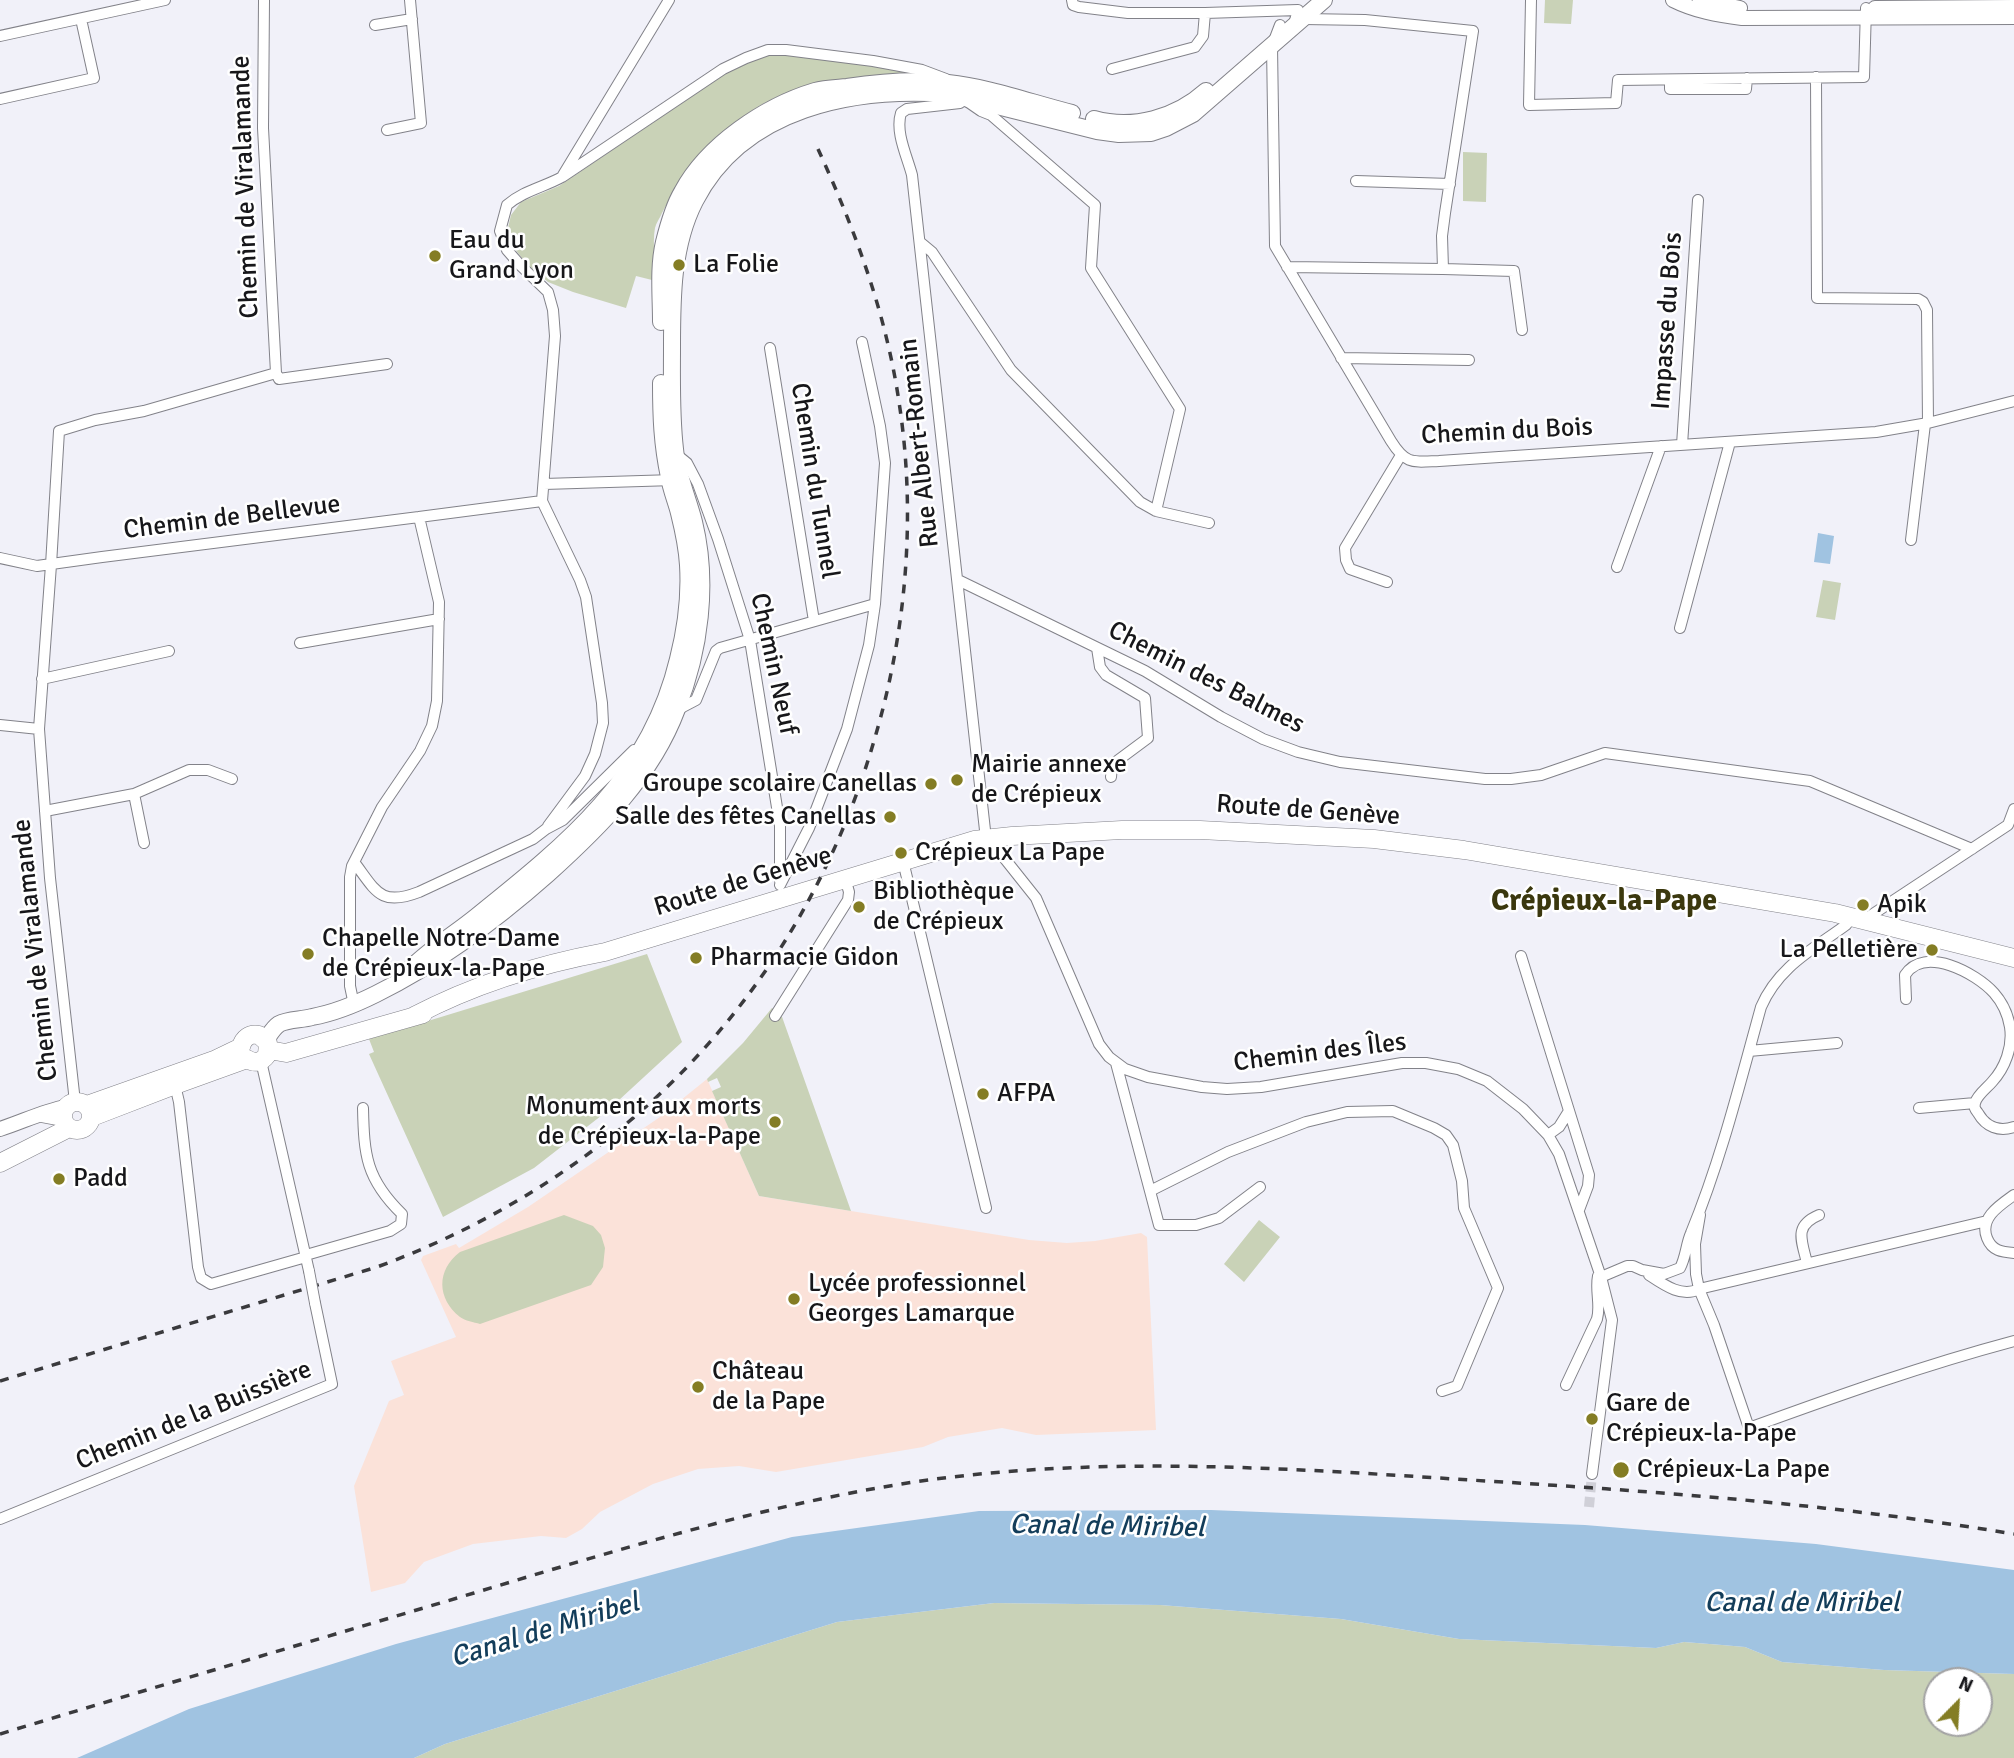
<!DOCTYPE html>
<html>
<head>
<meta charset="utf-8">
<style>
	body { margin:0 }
	#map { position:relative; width:2014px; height:1758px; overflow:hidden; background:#f1f1f9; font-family:Signika,sans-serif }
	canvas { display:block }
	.north { position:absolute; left:1923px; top:1667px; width:70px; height:70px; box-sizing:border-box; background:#fff; border:2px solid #a2a2a3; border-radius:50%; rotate:24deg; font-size:19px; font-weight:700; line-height:28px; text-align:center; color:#17171a }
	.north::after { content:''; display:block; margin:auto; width:24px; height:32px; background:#847d24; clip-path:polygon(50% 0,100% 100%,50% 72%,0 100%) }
</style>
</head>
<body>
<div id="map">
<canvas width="2014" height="1758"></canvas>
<div class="north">N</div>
</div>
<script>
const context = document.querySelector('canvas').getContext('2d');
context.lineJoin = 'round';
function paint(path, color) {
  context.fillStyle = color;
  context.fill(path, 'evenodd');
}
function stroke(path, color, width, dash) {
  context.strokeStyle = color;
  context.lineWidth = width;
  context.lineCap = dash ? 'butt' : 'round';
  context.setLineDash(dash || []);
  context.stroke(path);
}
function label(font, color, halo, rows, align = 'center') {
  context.font = font + ' Signika,sans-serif';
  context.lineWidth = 5;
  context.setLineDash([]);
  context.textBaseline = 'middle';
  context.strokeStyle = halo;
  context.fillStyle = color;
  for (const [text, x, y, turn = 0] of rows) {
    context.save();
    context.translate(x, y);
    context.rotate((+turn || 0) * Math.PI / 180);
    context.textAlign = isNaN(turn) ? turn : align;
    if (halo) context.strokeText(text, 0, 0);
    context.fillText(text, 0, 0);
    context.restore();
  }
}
paint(new Path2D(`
	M 707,1079 L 759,1196 L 1029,1240 L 1067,1243 L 1095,1241 L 1141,1233 L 1147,1237 L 1156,1430 L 1036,1435 L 1002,1428 L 948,1437 L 923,1447 L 776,1472 L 739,1466 L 698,1469 L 653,1484 L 600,1512 L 582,1529 L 566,1538 L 541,1536 L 473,1544 L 424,1562 L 405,1583 L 371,1592 L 354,1486 L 389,1401 L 404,1395 L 391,1361 L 456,1337 L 421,1260 L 423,1256 L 456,1244 L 459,1248 L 528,1207 L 660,1117 Z`), '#fbe2d9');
paint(new Path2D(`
	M 1545,0 L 1573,0 L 1571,24 L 1544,23 Z
	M 780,54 L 878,66 L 925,76 C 856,76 787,77 732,126 C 721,135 712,146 702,156 C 684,173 673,192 662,213 C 660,218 656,223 655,228 C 652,244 656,265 656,281 L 636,276 L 626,308 L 573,292 L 548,282 L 526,263 L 514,248 L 507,232 L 511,215 L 521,202 L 559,186 L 734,68 C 749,61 763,55 780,54 Z
	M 1463,152 L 1487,153 L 1486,202 L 1463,201 Z
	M 1823,580 L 1841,583 L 1835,620 L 1816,617 Z
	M 647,954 L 682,1042 L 606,1112 L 534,1168 L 443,1217 L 369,1054 L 374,1052 L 369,1039 Z
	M 772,1008 L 781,1014 L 851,1211 L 759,1196 L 712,1091 L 721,1087 L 717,1078 L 708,1082 L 707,1079 L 743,1043 Z
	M 564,1215 L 593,1226 L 601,1235 L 605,1248 L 603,1267 L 591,1285 L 480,1324 C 474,1322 465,1321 460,1317 C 437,1299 436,1270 460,1252 Z
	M 1259,1220 L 1280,1237 L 1244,1282 L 1224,1264 Z
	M 994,1603 L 1160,1605 L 1341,1619 L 1459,1639 L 1656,1648 L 1684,1642 L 1722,1645 L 1745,1647 L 1782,1662 L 1884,1670 L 2014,1674 L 2014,1758 L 414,1758 L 445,1744 L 837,1622 ZM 1937,1681 L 1979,1681 L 1979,1723 L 1937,1723 Z`), '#c9d2b7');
paint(new Path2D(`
	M 1818,533 L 1834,536 L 1830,564 L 1814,562 Z
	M 1211,1510 L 1585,1525 L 1816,1544 L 2014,1570 L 2014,1674 L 1884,1670 L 1782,1662 L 1745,1647 L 1722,1645 L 1684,1642 L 1656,1648 L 1459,1639 L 1341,1619 L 1160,1605 L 994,1603 L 837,1622 L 445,1744 L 414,1758 L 77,1758 L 189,1709 L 396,1644 L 792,1537 L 979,1511 Z`), '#a0c3e1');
stroke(new Path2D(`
	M 1589,1507 L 1592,1474`), '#d0d0d8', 10, [10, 5]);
const minor = new Path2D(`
	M 264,0 L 263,128 L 276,373 L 279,379 L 387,364
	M 1072,0 L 1073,5 L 1079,7 L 1128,13 L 1205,13 L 1298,10 L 1294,24
	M 1531,0 L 1529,105 L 1616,103 L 1618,80 L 1864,77 L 1866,8
	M 375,25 L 412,19
	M 1280,25 L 1272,46 L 1275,246 L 1391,441 C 1406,465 1413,462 1439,461 L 1876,432 L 1928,423 L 2014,401
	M 0,36 L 165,0
	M 1112,69 L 1195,47 L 1203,36 L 1205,13
	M 1816,77 L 1817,298 L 1918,299 L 1923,302 L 1927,310 L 1928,423
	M 1670,80 L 1670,89 L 1746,89 L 1747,78
	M 966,98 L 960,103 L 907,109 L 901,113 C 895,132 907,156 912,175 L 986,839 L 997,849 L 1036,898 L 1099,1044 L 1109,1057 L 1125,1069 L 1148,1077 L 1202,1087 L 1227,1089 L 1261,1087 L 1402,1063 L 1426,1063 L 1458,1069 L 1487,1081 L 1523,1109 L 1548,1135 L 1559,1154 L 1601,1277 L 1612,1320 L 1592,1474
	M 0,99 L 94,78 L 81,19
	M 968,102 L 981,111 L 991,115 L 1095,205 L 1091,268 L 1180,409 L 1156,511 L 1209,523
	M 387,130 L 421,123 L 410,0
	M 563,175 L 669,0
	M 1356,181 L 1450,184
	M 920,242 L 932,252 L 1011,370 L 1140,502 L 1156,511
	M 1287,267 L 1443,269 L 1442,236 L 1445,213 L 1473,31 L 1365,20 L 1304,19
	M 1443,269 L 1514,271 L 1522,330
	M 770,348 L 814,621
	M 1341,358 L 1469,360
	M 1682,445 L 1698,200
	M 676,454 L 687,463 L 698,484 L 718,539 L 750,640 L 780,826 L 780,881
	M 544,484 L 674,480
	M 542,501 L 580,580 L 586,597 L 602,703 L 603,723 L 595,754 L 585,776 L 548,826
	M 1911,540 L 1925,424
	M 0,558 L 37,566 L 102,557 L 419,517
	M 1617,567 L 1661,446
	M 958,580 L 1145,671 L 1221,717 L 1263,739 L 1298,752 L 1340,762 L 1485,779 L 1511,779 L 1541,775 L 1605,753 L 1810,781 L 1972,849
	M 1387,582 L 1350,569 L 1346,560 L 1345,548 L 1401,455
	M 1680,628 L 1730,442
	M 300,643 L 439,619
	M 1097,648 L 1100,667 L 1106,675 L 1145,698 L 1148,738 L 1117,761 L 1112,766 L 1111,777
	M 42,679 L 169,651
	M 677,710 L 696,700 L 716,651 L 720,648 L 875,604
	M 0,725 L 39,729
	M 134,794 L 144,843
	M 45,811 L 134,794 L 189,770 L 208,770 L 232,779
	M 903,861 L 986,1208
	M 354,862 C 376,891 380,907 419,892 L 533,839 L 546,829 L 563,820 L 634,750
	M 780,885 L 809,828 L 847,729 L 869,645 L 875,604 L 885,463 L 880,426 L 862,342
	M 1864,920 L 2008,825 L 2014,809
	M 1521,956 L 1589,1175 L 1588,1186 L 1579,1210
	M 1906,999 L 1905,975 C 1924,945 1976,973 1994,993 C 2002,1002 2008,1015 2010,1027 C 2013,1047 2005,1068 1992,1082 C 1987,1088 1977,1095 1975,1103 C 1974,1108 1975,1109 1978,1113 C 1986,1127 1999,1132 2014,1127
	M 354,1005 L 350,986 L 350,877 L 352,866 L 382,807 L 420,751 L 432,726 L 437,701 L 439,602 L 419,517 L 542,501 L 555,336 L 553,310 L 548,292 L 521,266 L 507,250 L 504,241 L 500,231 L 507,205 C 523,191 544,187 562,177 L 723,69 L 746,58 L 768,50 L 786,50 L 873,61 L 922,70 L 946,79
	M 775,1016 L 848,900 L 849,892 L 845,878
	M 1749,1051 L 1837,1043
	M 261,1061 L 309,1271
	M 1116,1063 L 1150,1191 L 1228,1152 L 1306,1122 L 1347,1112 L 1393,1111 L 1434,1128 L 1446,1135 L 1453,1145 L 1462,1181 L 1464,1208 L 1498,1288 L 1457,1386 L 1442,1391
	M 175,1085 L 179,1102 L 198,1267 L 201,1278 L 211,1284 L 306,1257
	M 75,1102 L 50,878 L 39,729 L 51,565 L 59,431 L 95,420 L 144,411 L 276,373
	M 1919,1108 L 1975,1103
	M 1548,1135 L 1559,1127 L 1569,1111
	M 1150,1191 L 1159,1225 L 1196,1225 L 1219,1218 L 1260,1187
	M 2014,1195 C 2000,1205 1979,1218 1987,1238 C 1992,1251 2002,1252 2014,1253
	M 1700,1215 L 1695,1244 L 1696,1274 L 1699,1289 L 1714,1325 L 1749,1428 C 1837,1396 1924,1365 2014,1341
	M 306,1255 L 390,1231 L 401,1224 L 402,1214 C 366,1179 364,1155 363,1108
	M 1807,1263 C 1802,1241 1793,1226 1819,1215
	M 1649,1275 C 1664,1285 1682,1298 1699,1289 L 1987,1221
	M 1601,1277 L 1627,1266 L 1633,1266 L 1642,1270 L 1664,1274 L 1680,1268 C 1686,1257 1686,1244 1691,1233 C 1721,1160 1740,1083 1761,1007 C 1778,967 1812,950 1846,925 L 1852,917
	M 1566,1385 L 1597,1319 C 1601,1305 1595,1291 1598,1276
	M 0,1519 L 332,1384 L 315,1303`);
const tertiary = new Path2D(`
	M 1673,0 C 1695,11 1718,15 1742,18 L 2014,17
	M 1700,0 L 1740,8
	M 1875,8 L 2014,7
	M 42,1115 L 63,1119
	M 0,1129 C 22,1122 44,1111 66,1107`);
const secondary = new Path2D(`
	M 1094,119 C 1133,130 1176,118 1206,91
	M 661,322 C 661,296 658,267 664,242 C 668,226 673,207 682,192 C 707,145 765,106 815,91 C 825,88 836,88 847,87 C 880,82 914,79 948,83 C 988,87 1032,103 1072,113
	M 411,968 C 431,948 455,934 477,916 C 568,843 650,777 678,659 C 686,628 690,598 688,565 C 687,548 683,529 679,513 C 676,501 671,490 669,477 C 662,444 661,416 661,383
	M 266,1040 C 270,1034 273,1028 279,1024 C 288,1019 302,1020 312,1017 C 334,1013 356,1004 376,994 C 439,963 496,920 548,874 C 600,827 652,776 677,709 C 700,651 709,583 694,522 C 688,498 677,474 675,449 C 671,415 672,381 672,347 C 672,298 672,246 695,201 C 743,107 854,87 949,94 L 1097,131 L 1119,134 L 1151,133 L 1166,128 L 1193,114 L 1324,0`);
const primary = new Path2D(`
	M 414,1016 C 473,985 540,964 605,952 L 974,840 L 1012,836 L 1122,830 L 1200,830 L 1374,839 L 1464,850 L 1835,913 L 2014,958
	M 269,1050 L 286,1053 L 423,1014
	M63 1116a14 14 0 1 1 28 0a14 14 0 1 1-28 0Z
	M 87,1105 L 214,1060 L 241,1047 C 243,1038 250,1033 259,1035 L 268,1043 L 267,1055 C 262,1062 255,1064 247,1059 L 175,1085 L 92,1117
	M 0,1163 L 69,1128`);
stroke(minor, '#828289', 12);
stroke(tertiary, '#828289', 16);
stroke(secondary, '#828289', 18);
stroke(primary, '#828289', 19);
stroke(minor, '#fff', 10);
stroke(tertiary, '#fff', 14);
stroke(secondary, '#fff', 16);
stroke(primary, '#fff', 18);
stroke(new Path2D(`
	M 0,1381 L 377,1267 C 624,1176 804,988 876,734 C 907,627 916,512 899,402 C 886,313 855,230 818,149
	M 0,1734 C 158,1686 316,1640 474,1593 C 620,1549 764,1505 914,1482 C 1099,1455 1284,1468 1470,1480 C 1652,1491 1834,1504 2014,1534`), '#3a3a3d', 3.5, [9, 9]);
const minorBridge = new Path2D(`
	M 309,1271 L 315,1303`);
stroke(minorBridge, '#828289', 12, []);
stroke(minorBridge, '#fff', 10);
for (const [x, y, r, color] of [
	[435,256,7,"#847d24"],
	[679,265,7,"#847d24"],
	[957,780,7,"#847d24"],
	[931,784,7,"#847d24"],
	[890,817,7,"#847d24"],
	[901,853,7,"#847d24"],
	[1863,905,7,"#847d24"],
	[859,907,7,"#847d24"],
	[1932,950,7,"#847d24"],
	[308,954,7,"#847d24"],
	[696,958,7,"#847d24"],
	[983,1094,7,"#847d24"],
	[775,1122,7,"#847d24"],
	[59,1179,7,"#847d24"],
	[794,1299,7,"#847d24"],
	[698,1387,7,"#847d24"],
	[1592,1419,7,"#847d24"],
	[1621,1470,9,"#847d24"]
]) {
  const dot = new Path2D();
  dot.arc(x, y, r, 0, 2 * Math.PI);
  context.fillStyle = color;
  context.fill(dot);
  stroke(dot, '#fff', 2.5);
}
label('26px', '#17171a', '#fff', [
	["Chemin de Viralamande",246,187,-92],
	["Impasse du Bois",1668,321,-86],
	["Chemin du Bois",1507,432,-3],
	["Rue Albert-Romain",920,443,-96],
	["Chemin du Tunnel",814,481,81],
	["Chemin de Bellevue",232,518,-7],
	["Chemin Neuf",773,664,78],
	["Chemin des Balmes",1206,678,27],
	["Route de Genève",1308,811,4],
	["Route de Genève",743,882,-17],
	["Chemin de Viralamande",36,950,-96],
	["Chemin des Îles",1320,1053,-7],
	["Chemin de la Buissière",194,1416,-22]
]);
label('26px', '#17171a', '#fff', [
	["Eau du",449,241],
	["Grand Lyon",449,271],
	["La Folie",693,265],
	["Mairie annexe",971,765],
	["de Crépieux",971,795],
	["Groupe scolaire Canellas",917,784,"right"],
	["Salle des fêtes Canellas",876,817,"right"],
	["Crépieux La Pape",915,853],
	["Bibliothèque",873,892],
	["de Crépieux",873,922],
	["Apik",1877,905],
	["Chapelle Notre-Dame",322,939],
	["de Crépieux-la-Pape",322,969],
	["La Pelletière",1918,950,"right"],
	["Pharmacie Gidon",710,958],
	["AFPA",997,1094],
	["Monument aux morts",761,1107,"right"],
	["de Crépieux-la-Pape",761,1137,"right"],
	["Padd",73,1179],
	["Lycée professionnel",808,1284],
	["Georges Lamarque",808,1314],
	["Château",712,1372],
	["de la Pape",712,1402],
	["Gare de",1606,1404],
	["Crépieux-la-Pape",1606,1434],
	["Crépieux-La Pape",1637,1470]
], 'left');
label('italic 28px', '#133d5a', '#fff', [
	["Canal de Miribel",1107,1527,1],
	["Canal de Miribel",1802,1604],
	["Canal de Miribel",545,1631,-17]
]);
label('bold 30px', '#3b380e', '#fff', [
	["Crépieux-la-Pape",1604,902]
]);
</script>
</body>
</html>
